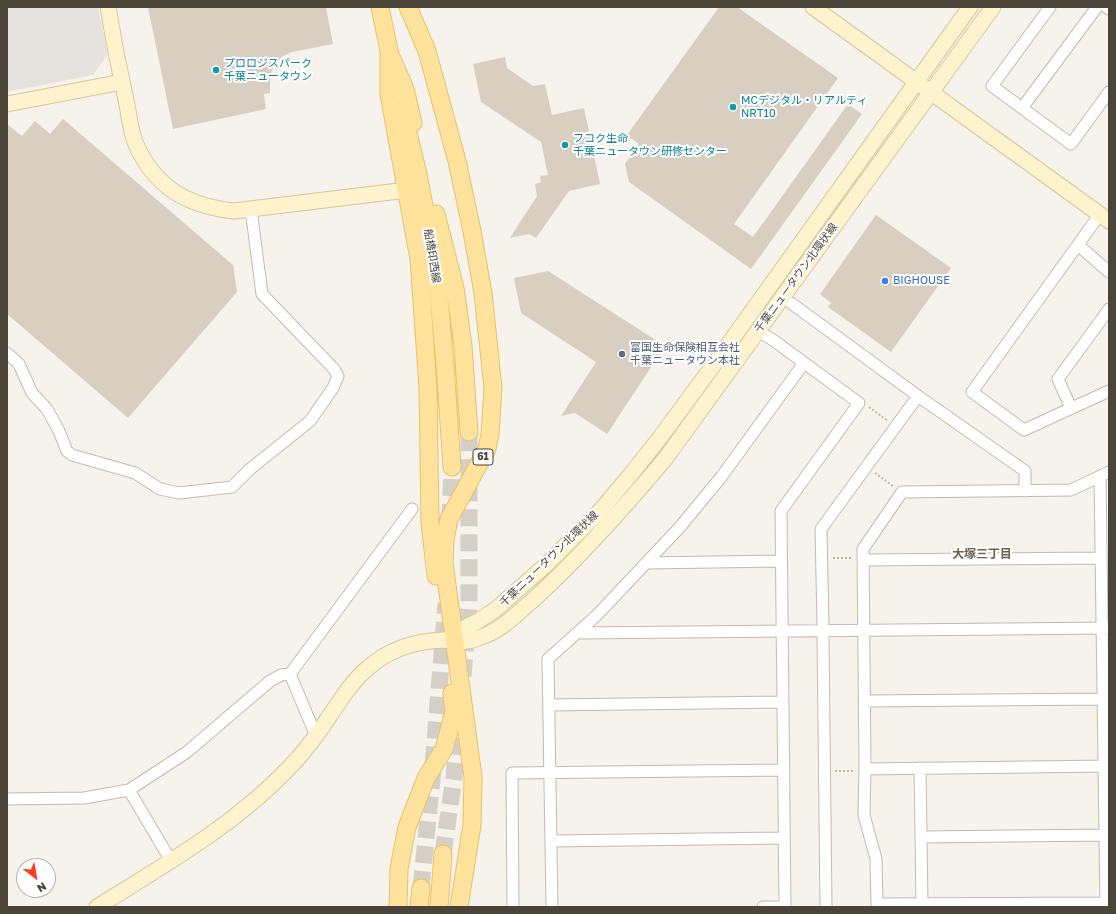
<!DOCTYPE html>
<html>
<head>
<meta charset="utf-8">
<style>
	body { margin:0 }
	#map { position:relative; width:1116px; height:914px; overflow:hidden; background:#f6f3ec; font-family:"Golos Text",sans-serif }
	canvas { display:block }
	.frame { position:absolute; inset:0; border:8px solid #4b4439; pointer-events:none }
	.north { position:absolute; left:16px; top:858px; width:40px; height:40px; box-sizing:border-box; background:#fff; border:1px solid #b7b4b0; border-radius:50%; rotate:149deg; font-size:11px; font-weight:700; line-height:16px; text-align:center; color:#4b4439 }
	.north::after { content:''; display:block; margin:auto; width:14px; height:18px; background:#fc3f1d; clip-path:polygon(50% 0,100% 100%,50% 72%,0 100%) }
</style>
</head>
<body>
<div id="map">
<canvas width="1116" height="914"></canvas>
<div class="frame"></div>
<div class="north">N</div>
</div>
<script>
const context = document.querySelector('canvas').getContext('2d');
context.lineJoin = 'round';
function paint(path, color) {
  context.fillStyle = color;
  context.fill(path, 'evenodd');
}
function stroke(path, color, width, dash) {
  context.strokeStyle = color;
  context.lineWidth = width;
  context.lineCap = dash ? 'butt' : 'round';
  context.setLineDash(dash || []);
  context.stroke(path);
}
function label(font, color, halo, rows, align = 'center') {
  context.font = font + ' "Golos Text","Noto Sans JP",sans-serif';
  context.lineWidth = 4;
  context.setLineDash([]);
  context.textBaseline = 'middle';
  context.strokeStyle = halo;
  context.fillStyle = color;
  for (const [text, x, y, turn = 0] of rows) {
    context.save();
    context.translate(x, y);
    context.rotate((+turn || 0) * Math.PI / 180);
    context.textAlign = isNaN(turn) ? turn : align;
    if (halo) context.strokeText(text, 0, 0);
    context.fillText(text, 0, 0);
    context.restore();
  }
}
paint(new Path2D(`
	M 7,7 L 98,7 L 108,54 L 93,75 L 7,92 Z`), '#e6e2dd');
paint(new Path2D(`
	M 148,7 L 326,7 L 333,44 L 292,52 L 283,56 L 274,65 L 270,76 L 270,93 L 264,94 L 266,109 L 173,129 Z
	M 719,7 L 737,7 L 838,78 L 734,224 L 753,237 L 848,104 L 862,114 L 751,269 L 629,182 L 625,164 L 639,144 L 627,135 Z
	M 505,57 L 507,68 L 533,86 L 545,84 L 552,115 L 584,108 L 600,184 L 569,191 L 536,238 L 529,234 L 510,238 L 537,196 L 535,184 L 541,182 L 540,176 L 548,175 L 541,142 L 481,102 L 473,64 Z
	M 63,119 L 233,265 L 237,292 L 128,418 L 7,314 L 7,124 L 22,136 L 35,121 L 50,134 Z
	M 876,215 L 951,268 L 891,352 L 828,307 L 831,303 L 820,294 Z
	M 548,271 L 665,346 L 607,434 L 575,413 L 561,416 L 596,362 L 521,313 L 514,278 Z`), '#d8cfc1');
stroke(new Path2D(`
	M 450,521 L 452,467
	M 463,676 L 469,605 L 469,432
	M 443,854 L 454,777 L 460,708
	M 421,888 L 432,779 L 446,603`), '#d4d0c8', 17, [17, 8]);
const street = new Path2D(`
	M 1050,7 L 992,86 L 1071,144 L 1109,92
	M 1106,7 L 1109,9
	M 1022,108 L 1097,7
	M 1100,214 L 972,392 L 1024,430 L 1109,391
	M 1078,245 L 1109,272
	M 791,303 L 918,396 L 1025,471 L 1025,491
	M 758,331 L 773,340 L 859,403 L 781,511 L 785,907 L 763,907
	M 7,353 L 19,364 L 32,393 L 47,409 L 59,431 L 67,451 L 72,455 L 135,473 L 160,489 L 179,493 L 232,487 L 250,469 L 310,421 L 333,388 L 338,376 L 334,369 L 262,294 L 251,209
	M 1071,408 L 1058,379 L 1109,309
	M 1109,472 L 1071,490 L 902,492 L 863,549 L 865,769 L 1109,766
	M 1100,476 L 1106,907
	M 863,560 L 1101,558
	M 647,563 L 781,561
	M 823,624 L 821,529 L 918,396
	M 578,633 L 1109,628
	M 823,637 L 826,907
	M 290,674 L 412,509
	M 864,701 L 1103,699
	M 549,705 L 783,702
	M 920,768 L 922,904
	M 865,769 L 864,815 L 876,859 L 877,904
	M 129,790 L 187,752 L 270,681 L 281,675 L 290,674 L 316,736
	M 7,799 L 84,798 L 129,790 L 171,861
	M 921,837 L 1105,835
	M 551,841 L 784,838
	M 513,907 L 512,773 L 784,770
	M 552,907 L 548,659 L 597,615 L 680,527 L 722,476 L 804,363
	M 877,907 L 877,904 L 1105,903`);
const secondary = new Path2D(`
	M 108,7 C 113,38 119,69 126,100 C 129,113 130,129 135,142 C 154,187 187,206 234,211 L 407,190
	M 813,7 L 1109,221
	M 7,104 L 122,82
	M 447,640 L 454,633 L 478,621 L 496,609 L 547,564 L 600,511 L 632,473 L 662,435 L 715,363 L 970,7
	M 97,907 C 164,865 232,827 287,770 C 304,753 318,734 331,714 C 342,698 353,680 368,668 C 389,649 416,641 444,640 C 448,640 451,642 455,642 C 462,643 474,640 481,637 C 501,631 516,614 532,601 C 580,557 623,509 665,459 L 993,7`);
const primary = new Path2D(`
	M 380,7 L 391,60
	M 408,7 L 427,51 L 457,161 L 472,231 L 483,293 L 493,388 L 490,434 L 487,449 L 449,519 L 445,540 L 444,563 L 473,777 L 472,825 L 459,907
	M 389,49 L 389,94 L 419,259 L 428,388 L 430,523 L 436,576
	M 392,59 L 405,89 L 413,123
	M 403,113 L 418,174 L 437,275 L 445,365 L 452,467
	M 436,214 L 455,288 L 463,346 L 469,432
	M 398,907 L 399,869 L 407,827 L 426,778 L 444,749 L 454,712 L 452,693
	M 419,907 L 421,888
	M 439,907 L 443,854`);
stroke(street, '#c2bbae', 13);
stroke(secondary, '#d6c79b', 17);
stroke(primary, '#e6c16a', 19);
stroke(new Path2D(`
	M 869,407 L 888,421
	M 875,473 L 893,486
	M 833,558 L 852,558
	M 835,771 L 854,771`), '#c4b79f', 2, [2, 2]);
stroke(street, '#fff', 11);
stroke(secondary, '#fff3cd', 15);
stroke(primary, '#ffe39c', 17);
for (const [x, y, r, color] of [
	[216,70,4,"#0f9aa8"],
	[733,107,4,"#0f9aa8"],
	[565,145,4,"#0f9aa8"],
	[885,281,4,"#3f7fe0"],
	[622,354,4,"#5c6f8a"]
]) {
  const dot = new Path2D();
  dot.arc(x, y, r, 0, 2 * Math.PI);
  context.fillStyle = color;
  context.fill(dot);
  stroke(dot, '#fff', 1.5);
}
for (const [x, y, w] of [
	[483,457,20]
]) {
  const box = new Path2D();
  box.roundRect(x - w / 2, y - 8, w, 16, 3);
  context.fillStyle = '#fff';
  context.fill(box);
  stroke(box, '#4b4439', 1);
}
label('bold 10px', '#4b4439', null, [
	["61",483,457]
]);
label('11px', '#0d838f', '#fff', [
	["プロロジスパーク",224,64],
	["千葉ニュータウン",224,77],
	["MCデジタル・リアルティ",741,101],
	["NRT10",741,114],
	["フコク生命",573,139],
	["千葉ニュータウン研修センター",573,152]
], 'left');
label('11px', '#4b4439', '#fff', [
	["船橋印西線",432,256,81],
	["千葉ニュータウン北環状線",796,278,-54],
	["千葉ニュータウン北環状線",549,559,-44]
]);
label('11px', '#366cbe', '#fff', [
	["BIGHOUSE",893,281]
], 'left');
label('11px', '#4e5e75', '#fff', [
	["富国生命保険相互会社",630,348],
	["千葉ニュータウン本社",630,361]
], 'left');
label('bold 12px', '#6e6250', '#fff', [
	["大塚三丁目",982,554]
]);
</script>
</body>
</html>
